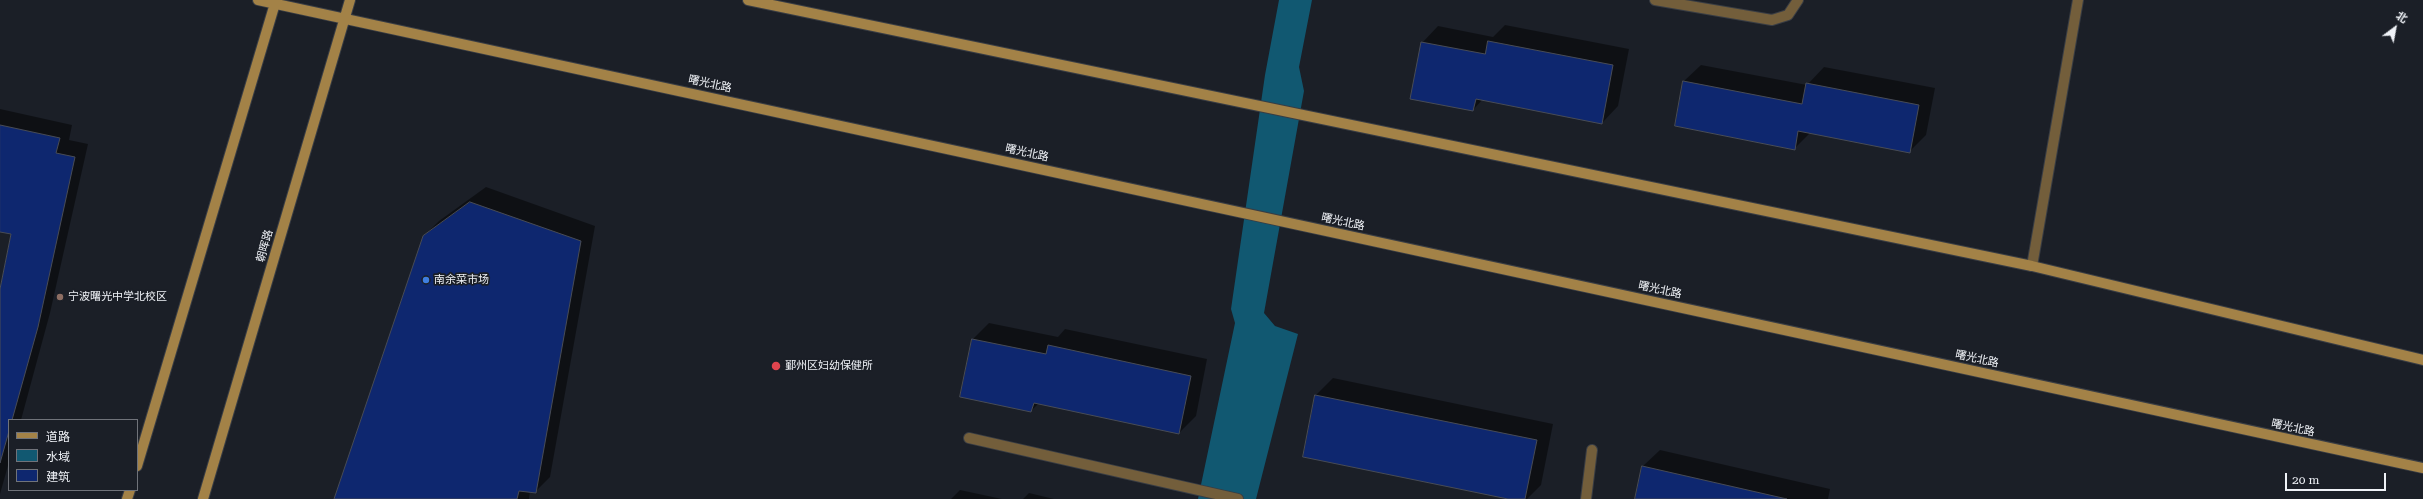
<!DOCTYPE html>
<html>
<head>
<meta charset="utf-8">
<style>
	body { margin:0 }
	#map { position:relative; width:2423px; height:499px; overflow:hidden; background:#1b1f27; font-family:"Roboto Serif","Noto Sans SC",serif }
	canvas { display:block }
	.legend { position:absolute; left:8px; top:419px; width:130px; height:72px; box-sizing:border-box; background:#1b1f27; border:1px solid #70737a; margin:0; padding:5px 7px; list-style:none; font-size:12px; color:#eff2f7 }
	.legend li { display:flex; align-items:center; gap:8px; height:20px }
	.legend b { width:20px; border:1px solid #70737a }
	.north { position:absolute; left:2375px; top:8px; width:40px; height:40px; -webkit-text-stroke:3px #1b1f27; paint-order:stroke; rotate:32deg; font-size:11px; font-weight:700; line-height:16px; text-align:center; color:#eff2f7 }
	.north::after { content:''; display:block; margin:auto; width:14px; height:18px; background:#eff2f7; clip-path:polygon(50% 0,100% 100%,50% 72%,0 100%) }
	.scale { position:absolute; left:2285px; top:473px; width:101px; height:18px; box-sizing:border-box; border:2px solid #eff2f7; border-top:0; padding-left:5px; font-size:12px; line-height:14px; white-space:nowrap; color:#eff2f7; -webkit-text-stroke:3px #1b1f27; paint-order:stroke }
</style>
</head>
<body>
<div id="map">
<canvas width="2423" height="499"></canvas>
<ul class="legend">
<li><b style="height:5px;background:#a38247"></b>道路</li>
<li><b style="height:11px;background:#115871"></b>水域</li>
<li><b style="height:11px;background:#0e276f"></b>建筑</li>
</ul>
<div class="north">北</div>
<div class="scale">20 m</div>
</div>
<script>
const context = document.querySelector('canvas').getContext('2d');
context.lineJoin = 'round';
function paint(path, color) {
  context.fillStyle = color;
  context.fill(path, 'evenodd');
}
function stroke(path, color, width, dash) {
  context.strokeStyle = color;
  context.lineWidth = width;
  context.lineCap = dash ? 'butt' : 'round';
  context.setLineDash(dash || []);
  context.stroke(path);
}
function label(font, color, halo, rows, align = 'center') {
  context.font = font + ' "Roboto Serif","Noto Sans SC",serif';
  context.lineWidth = 3.5;
  context.setLineDash([]);
  context.textBaseline = 'middle';
  context.strokeStyle = halo;
  context.fillStyle = color;
  for (const [text, x, y, turn = 0] of rows) {
    context.save();
    context.translate(x, y);
    context.rotate((+turn || 0) * Math.PI / 180);
    context.textAlign = isNaN(turn) ? turn : align;
    if (halo) context.strokeText(text, 0, 0);
    context.fillText(text, 0, 0);
    context.restore();
  }
}
paint(new Path2D(`
	M 1279,0 L 1312,0 L 1299,67 L 1304,91 L 1264,313 L 1275,326 L 1298,334 L 1256,499 L 1198,499 L 1235,323 L 1231,309 L 1265,75 Z`), '#115871');
paint(new Path2D(`
	M 1505,25 L 1629,49 L 1618,106 L 1602,123 L 1483,99 L 1473,110 L 1422,43 L 1438,26 L 1493,37 Z
	M 1701,65 L 1807,85 L 1824,67 L 1935,88 L 1926,135 L 1910,151 L 1811,132 L 1794,149 L 1684,81 Z
	M 0,109 L 72,125 L 69,140 L 88,144 L 50,313 L 21,420 L 9,420 L 9,462 L 0,494 L 0,292 L 12,234 L 0,231 Z
	M 486,187 L 595,226 L 550,477 L 535,492 L 530,491 L 529,499 L 335,499 L 423,237 L 439,221 Z
	M 989,323 L 1058,337 L 1065,329 L 1207,359 L 1196,416 L 1179,433 L 1039,403 L 1031,411 L 973,339 Z
	M 1333,378 L 1553,424 L 1541,485 L 1527,499 L 1513,499 L 1304,457 L 1316,395 Z
	M 1660,450 L 1830,489 L 1828,499 L 1636,499 L 1643,466 Z
	M 960,490 L 1002,499 L 951,499 Z
	M 1029,493 L 1054,499 L 1023,499 Z`), '#0007');
const building = new Path2D(`
	M 1488,41 L 1613,65 L 1602,124 L 1476,99 L 1473,111 L 1410,99 L 1421,42 L 1485,54 Z
	M 1683,81 L 1802,104 L 1806,83 L 1919,105 L 1910,153 L 1798,131 L 1795,150 L 1675,126 Z
	M 0,125 L 60,138 L 56,153 L 75,157 L 38,327 L 12,420 L 9,420 L 9,431 L 0,463 L 0,289 L 11,234 L 0,232 Z
	M 470,202 L 581,241 L 536,493 L 519,491 L 517,499 L 334,499 L 423,236 Z
	M 972,339 L 1046,354 L 1048,345 L 1191,376 L 1179,434 L 1034,403 L 1031,412 L 960,397 Z
	M 1315,395 L 1537,440 L 1525,499 L 1508,499 L 1303,457 Z
	M 1642,466 L 1787,499 L 1635,499 Z`);
paint(building, '#0e276f');
stroke(building, '#484c56', 1);
const service = new Path2D(`
	M 1655,0 L 1772,20 L 1788,15 L 1798,0
	M 969,438 L 1238,499
	M 1586,499 L 1592,450`);
const minor = new Path2D(`
	M 2032,266 L 2078,0`);
const secondary = new Path2D(`
	M 258,0 L 2423,468
	M 748,0 L 2032,266 L 2423,360
	M 137,466 L 276,0
	M 127,499 L 130,490
	M 203,499 L 350,0`);
stroke(service, '#393d44', 12);
stroke(minor, '#393d44', 12);
stroke(secondary, '#393d44', 12);
stroke(service, '#735e3b', 10);
stroke(minor, '#735e3b', 10);
stroke(secondary, '#a38247', 10);
for (const [x, y, r, color] of [
	[426,280,4,"#3f7fe0"],
	[60,297,4,"#8d6e63"],
	[776,366,5,"#e0444e"]
]) {
  const dot = new Path2D();
  dot.arc(x, y, r, 0, 2 * Math.PI);
  context.fillStyle = color;
  context.fill(dot);
  stroke(dot, '#1b1f27', 1.5);
}
label('11px', '#eff2f7', '#1b1f27', [
	["曙光北路",710,84,12],
	["曙光北路",1027,153,12],
	["曙光北路",1343,222,12],
	["朝晖路",265,246,-74],
	["曙光北路",1660,290,12],
	["曙光北路",1977,359,12],
	["曙光北路",2293,428,12]
]);
label('11px', '#eff2f7', '#1b1f27', [
	["南余菜市场",434,280],
	["宁波曙光中学北校区",68,297],
	["鄞州区妇幼保健所",785,366]
], 'left');
</script>
</body>
</html>
